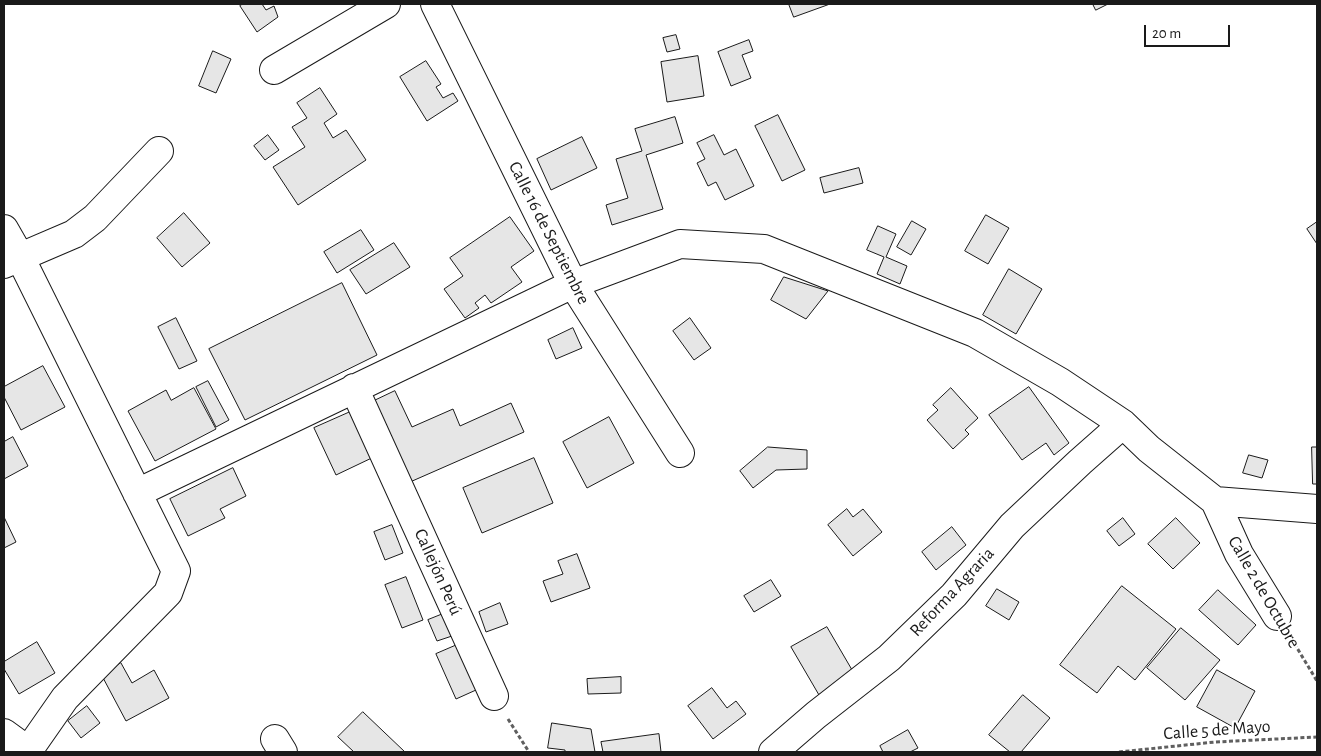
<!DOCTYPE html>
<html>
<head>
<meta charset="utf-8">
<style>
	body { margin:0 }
	#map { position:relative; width:1321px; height:756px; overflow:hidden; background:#fff; font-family:"Alegreya Sans",sans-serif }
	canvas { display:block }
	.frame { position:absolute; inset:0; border:5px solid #1a1a1a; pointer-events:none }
	.scale { position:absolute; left:1144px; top:25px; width:86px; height:22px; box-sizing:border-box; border:2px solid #1a1a1a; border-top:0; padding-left:6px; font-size:15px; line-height:18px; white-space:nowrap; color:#1a1a1a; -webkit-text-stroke:4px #fff; paint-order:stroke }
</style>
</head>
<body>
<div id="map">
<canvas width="1321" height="756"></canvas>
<div class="frame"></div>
<div class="scale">20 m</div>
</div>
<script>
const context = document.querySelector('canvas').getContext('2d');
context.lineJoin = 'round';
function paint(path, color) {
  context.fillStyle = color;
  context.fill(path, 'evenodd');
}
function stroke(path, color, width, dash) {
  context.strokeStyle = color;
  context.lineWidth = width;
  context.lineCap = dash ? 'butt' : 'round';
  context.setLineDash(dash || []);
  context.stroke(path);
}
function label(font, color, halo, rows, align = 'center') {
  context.font = font + ' "Alegreya Sans",sans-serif';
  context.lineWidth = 4;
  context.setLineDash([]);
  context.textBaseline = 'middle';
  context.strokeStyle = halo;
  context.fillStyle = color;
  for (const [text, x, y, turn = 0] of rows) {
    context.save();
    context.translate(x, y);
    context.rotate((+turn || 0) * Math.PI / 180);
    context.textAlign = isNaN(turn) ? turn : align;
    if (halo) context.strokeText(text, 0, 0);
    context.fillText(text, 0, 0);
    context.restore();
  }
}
const building = new Path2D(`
	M 243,4 L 262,4 L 266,10 L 274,6 L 278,17 L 257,32 L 240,6 Z
	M 789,4 L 830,4 L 794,17 Z
	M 1093,4 L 1108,4 L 1096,10 Z
	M 676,35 L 680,49 L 667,52 L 663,38 Z
	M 749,40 L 753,51 L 742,55 L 751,78 L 731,86 L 718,52 Z
	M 213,51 L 231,59 L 216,93 L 199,86 Z
	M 698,56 L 704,96 L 667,102 L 661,62 Z
	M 426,61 L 441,84 L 436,87 L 443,98 L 453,93 L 458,101 L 427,121 L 400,77 Z
	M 320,88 L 337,114 L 324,123 L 333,138 L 346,130 L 366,160 L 298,205 L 273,167 L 305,147 L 292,127 L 307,118 L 297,103 Z
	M 778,115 L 805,170 L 782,181 L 755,126 Z
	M 675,117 L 683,143 L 646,155 L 663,209 L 612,225 L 606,205 L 628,198 L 616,159 L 642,151 L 635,129 Z
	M 268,135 L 279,150 L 265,160 L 254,146 Z
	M 714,135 L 724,155 L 736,149 L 754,186 L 725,200 L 716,182 L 708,186 L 697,163 L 705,159 L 697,143 Z
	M 582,137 L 597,168 L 551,190 L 537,159 Z
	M 859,168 L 863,183 L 824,193 L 820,178 Z
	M 184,213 L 210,243 L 182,267 L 157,238 Z
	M 986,215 L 1009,228 L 988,264 L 965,251 Z
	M 510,217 L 534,251 L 511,267 L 522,282 L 491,303 L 485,295 L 475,303 L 479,308 L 465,318 L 444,289 L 463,276 L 450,258 Z
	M 912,221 L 926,229 L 911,255 L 897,247 Z
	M 1317,222 L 1317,244 L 1307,229 Z
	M 878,226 L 896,234 L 886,257 L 907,266 L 900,284 L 877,274 L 884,257 L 867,250 Z
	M 361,230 L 374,250 L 337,273 L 324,252 Z
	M 394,243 L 410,267 L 366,294 L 350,270 Z
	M 1009,269 L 1042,289 L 1016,334 L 983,315 Z
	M 784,277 L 828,291 L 806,319 L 771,300 Z
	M 342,283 L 377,355 L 245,420 L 209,349 Z
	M 176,318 L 197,361 L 179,369 L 158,327 Z
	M 690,318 L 711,348 L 694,360 L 673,331 Z
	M 573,328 L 582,348 L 556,359 L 548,340 Z
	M 43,366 L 65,407 L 21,430 L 4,397 L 4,387 Z
	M 208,381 L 229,420 L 216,427 L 196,387 Z
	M 1029,387 L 1069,443 L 1054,455 L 1046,443 L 1022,460 L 989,415 Z
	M 194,388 L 216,429 L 155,461 L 128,411 L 166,390 L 171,400 Z
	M 951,388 L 978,418 L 965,430 L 969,434 L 953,449 L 927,420 L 938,410 L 933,405 Z
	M 395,391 L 412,427 L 453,409 L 460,426 L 511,403 L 524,432 L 410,482 L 374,401 Z
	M 357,409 L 378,455 L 336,475 L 314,428 Z
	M 609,417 L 634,463 L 587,488 L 563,442 Z
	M 13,437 L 28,466 L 4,479 L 4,442 Z
	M 768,447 L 807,450 L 807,469 L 776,470 L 753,488 L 740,471 Z
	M 1312,447 L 1317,447 L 1317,484 L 1313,484 Z
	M 1249,455 L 1268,460 L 1262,478 L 1243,473 Z
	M 534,458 L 553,503 L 482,533 L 463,488 Z
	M 233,468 L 246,496 L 220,509 L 225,518 L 188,536 L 170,499 Z
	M 847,509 L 853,517 L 863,509 L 882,532 L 853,556 L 828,525 Z
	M 4,517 L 16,542 L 4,548 Z
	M 1123,518 L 1135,534 L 1119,546 L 1107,531 Z
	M 1176,518 L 1200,543 L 1173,569 L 1148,544 Z
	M 392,525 L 403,553 L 385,560 L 374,532 Z
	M 952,527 L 966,545 L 936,570 L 922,552 Z
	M 577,554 L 590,588 L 551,602 L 543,581 L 563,574 L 558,561 Z
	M 406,577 L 423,620 L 402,628 L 385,585 Z
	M 771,580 L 781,596 L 754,612 L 744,596 Z
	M 1122,586 L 1176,629 L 1135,680 L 1118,666 L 1097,693 L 1060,665 Z
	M 997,589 L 1019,602 L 1009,620 L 986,606 Z
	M 1218,590 L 1256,625 L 1238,645 L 1199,610 Z
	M 500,603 L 508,624 L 486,632 L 479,612 Z
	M 443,614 L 452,636 L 437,641 L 428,620 Z
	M 827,627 L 855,675 L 819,695 L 791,647 Z
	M 1181,628 L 1220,660 L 1185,700 L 1147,668 Z
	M 37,642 L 55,673 L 19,694 L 4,669 L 4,662 Z
	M 457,645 L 476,690 L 456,699 L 436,654 Z
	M 121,663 L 132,683 L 154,670 L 169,698 L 126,721 L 101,674 Z
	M 1217,670 L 1255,691 L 1235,728 L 1197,707 Z
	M 621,677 L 621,693 L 588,694 L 587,679 Z
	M 712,688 L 727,708 L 736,701 L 746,714 L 713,739 L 688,706 Z
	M 1023,695 L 1050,718 L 1021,752 L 1010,752 L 989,735 Z
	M 87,706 L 100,723 L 81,738 L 68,721 Z
	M 363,712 L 405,752 L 354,752 L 338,737 Z
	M 552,723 L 591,729 L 595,752 L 565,752 L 565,750 L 548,748 Z
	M 908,730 L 918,748 L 910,752 L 883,752 L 880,746 Z
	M 659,734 L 661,752 L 603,752 L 601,742 Z`);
paint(building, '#e6e6e6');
stroke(building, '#1a1a1a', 1);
const minor = new Path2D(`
	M 435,4 L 573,284 L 680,453
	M 274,70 L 386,4
	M 4,229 L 20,257 L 176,571 L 168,593 L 65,698 L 28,751
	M 4,264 L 74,234 L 95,218 L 159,151
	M 354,388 L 494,696
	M 137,493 L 573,284 L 680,244 L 764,249 L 975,333 L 1060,382 L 1123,424 L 1149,449 L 1215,501 L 1317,509
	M 1215,501 L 1239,554 L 1277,616
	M 4,733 L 30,752
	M 275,739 L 283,752
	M 773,752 L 816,715 L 889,658 L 954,595 L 1012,526 L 1080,462 L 1123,424`);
stroke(minor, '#1a1a1a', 30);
stroke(new Path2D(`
	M 1291,638 L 1317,681
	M 508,719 L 529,752
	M 1119,752 L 1215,742 L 1317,737`), '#5f5f5f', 3, [4, 2.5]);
stroke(minor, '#fff', 28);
label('18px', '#1a1a1a', '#fff', [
	["Calle 16 de Septiembre",549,233,63],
	["Callejón Perú",438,572,66],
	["Reforma Agraria",952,592,-47],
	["Calle 2 de Octubre",1264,592,60],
	["Calle 5 de Mayo",1217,730,-4]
]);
</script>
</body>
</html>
